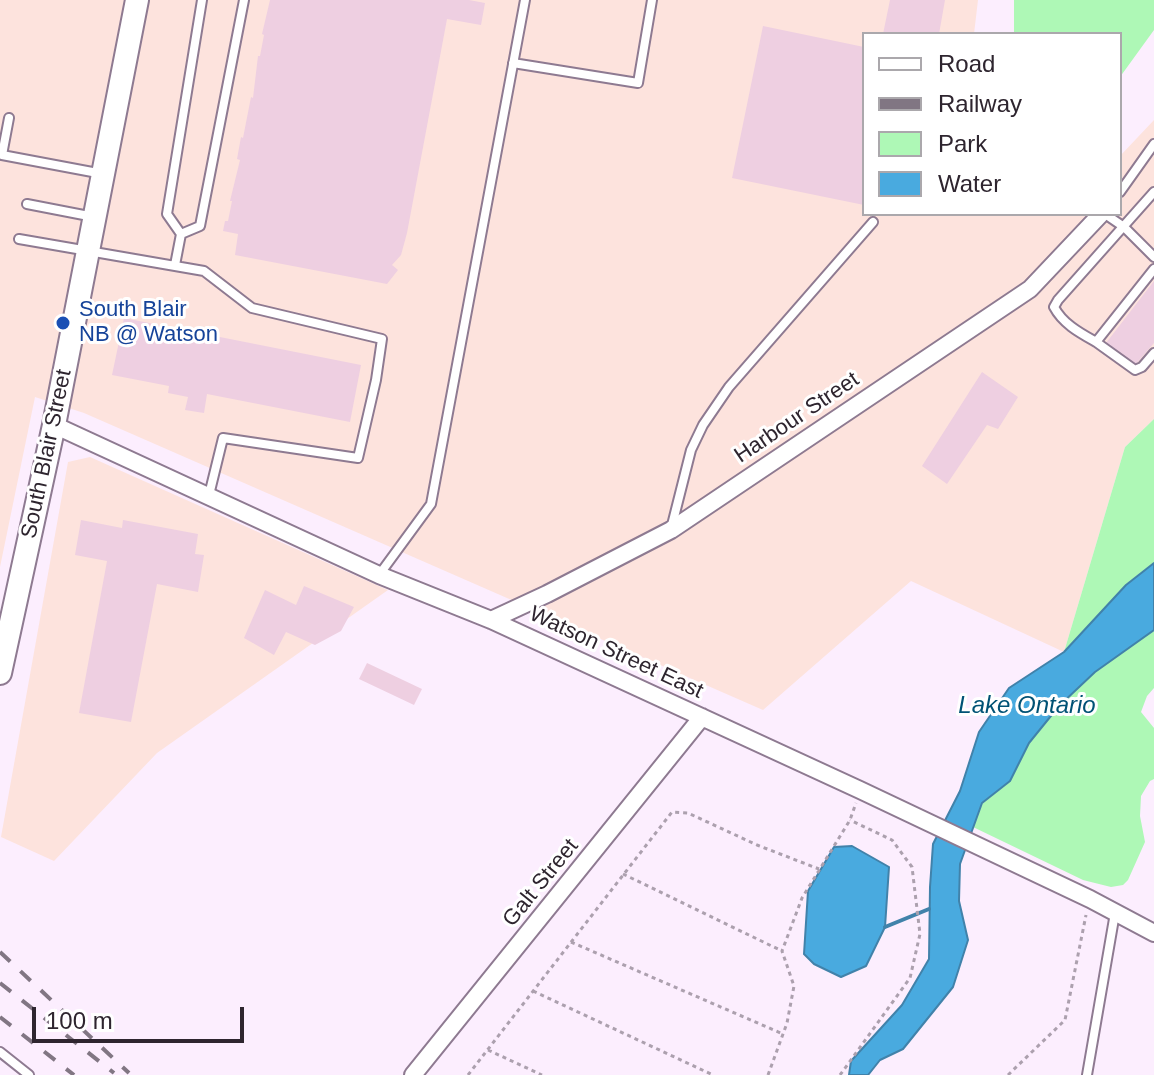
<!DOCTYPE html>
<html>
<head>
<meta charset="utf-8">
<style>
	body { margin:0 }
	#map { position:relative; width:1154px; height:1075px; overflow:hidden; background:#fceefe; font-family:Helvetica,sans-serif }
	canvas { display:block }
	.legend { position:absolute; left:862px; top:32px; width:260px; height:184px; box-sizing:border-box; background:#fff; border:2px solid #aba8ac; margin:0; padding:10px 14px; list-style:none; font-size:24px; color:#2e252f }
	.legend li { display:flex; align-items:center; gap:16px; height:40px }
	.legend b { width:40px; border:2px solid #aba8ac }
	.scale { position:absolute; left:32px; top:1007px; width:212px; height:36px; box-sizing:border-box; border:4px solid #2e252f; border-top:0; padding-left:10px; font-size:24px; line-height:28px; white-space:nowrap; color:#2e252f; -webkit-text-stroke:6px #fff; paint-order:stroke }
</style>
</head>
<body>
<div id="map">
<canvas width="1154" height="1075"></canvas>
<ul class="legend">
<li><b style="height:10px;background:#fff"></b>Road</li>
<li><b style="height:10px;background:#817683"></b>Railway</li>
<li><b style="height:22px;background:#aef8b6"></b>Park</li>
<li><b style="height:22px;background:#49aadf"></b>Water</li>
</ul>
<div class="scale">100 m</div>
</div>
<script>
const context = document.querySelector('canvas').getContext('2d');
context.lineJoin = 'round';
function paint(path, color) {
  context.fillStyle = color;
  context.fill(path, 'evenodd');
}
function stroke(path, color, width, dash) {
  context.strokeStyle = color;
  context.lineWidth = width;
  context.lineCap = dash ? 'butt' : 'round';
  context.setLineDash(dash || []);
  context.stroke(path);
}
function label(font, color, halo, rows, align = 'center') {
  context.font = font + ' Helvetica,sans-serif';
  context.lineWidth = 6;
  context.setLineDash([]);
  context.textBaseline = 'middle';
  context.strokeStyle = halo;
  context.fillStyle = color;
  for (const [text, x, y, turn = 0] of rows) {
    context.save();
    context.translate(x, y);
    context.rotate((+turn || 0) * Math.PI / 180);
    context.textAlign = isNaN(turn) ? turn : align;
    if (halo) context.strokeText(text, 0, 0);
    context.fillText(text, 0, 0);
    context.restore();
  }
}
paint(new Path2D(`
	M 0,0 L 978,0 L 974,34 L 864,34 L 864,214 L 1120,214 L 1120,156 L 1154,120 L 1154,419 L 1125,447 L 1064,652 L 911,581 L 763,710 L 84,413 L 35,397 L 0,567 Z
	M 90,457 L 388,590 L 157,753 L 54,861 L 1,837 L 68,462 Z`), '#fde3dd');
paint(new Path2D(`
	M 1014,0 L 1154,0 L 1154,30 L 1120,77 L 1120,34 L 1014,34 Z
	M 1154,419 L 1154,563 L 1126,585 L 1064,652 L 1125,447 Z
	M 1154,630 L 1154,688 L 1147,696 L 1141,712 L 1154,728 L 1154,779 L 1150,781 L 1141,796 L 1140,816 L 1145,842 L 1128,880 L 1123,885 L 1111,887 L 1083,880 L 973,827 L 982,802 L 1010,781 L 1029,743 L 1059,706 L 1095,672 Z`), '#aef8b6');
const water = new Path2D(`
	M 1154,563 L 1154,630 L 1095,672 L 1059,706 L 1029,743 L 1010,781 L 982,803 L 960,864 L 959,901 L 968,940 L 953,987 L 903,1049 L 880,1060 L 868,1075 L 849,1075 L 851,1061 L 902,1005 L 929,959 L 930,887 L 933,844 L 960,791 L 979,732 L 1009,688 L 1064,652 L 1126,585 Z
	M 852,846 L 889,867 L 885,927 L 866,966 L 841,977 L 814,964 L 804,954 L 808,891 L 834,847 Z`);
paint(water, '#49aadf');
stroke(water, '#4182aa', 2);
stroke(new Path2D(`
	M 885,927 L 929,909`), '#4182aa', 4);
paint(new Path2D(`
	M 270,0 L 469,0 L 485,3 L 481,25 L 447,19 L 407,233 L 401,255 L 392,265 L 398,270 L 387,284 L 235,255 L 238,234 L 223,231 L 225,221 L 228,221 L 232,201 L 230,201 L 240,160 L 237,159 L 241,137 L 243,138 L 251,97 L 253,98 L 258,56 L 260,56 L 264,35 L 262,34 Z
	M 890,0 L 945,0 L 939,34 L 883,34 Z
	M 763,26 L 864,47 L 864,205 L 732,178 Z
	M 1154,281 L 1154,343 L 1135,365 L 1106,343 Z
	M 124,318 L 361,365 L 350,422 L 207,394 L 204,413 L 185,410 L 188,397 L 168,393 L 169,386 L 112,375 Z
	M 982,372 L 1018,397 L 998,429 L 987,425 L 947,484 L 922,466 Z
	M 81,520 L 122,528 L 123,520 L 198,534 L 195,554 L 204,555 L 198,592 L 157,584 L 131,722 L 79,713 L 107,561 L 75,555 Z
	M 304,586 L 354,607 L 341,631 L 315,645 L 286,632 L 274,655 L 244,638 L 265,590 L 296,605 Z
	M 367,663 L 422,689 L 414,705 L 359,679 Z`), '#eecfe1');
const service = new Path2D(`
	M 513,63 L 638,83 L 652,0
	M 9,118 L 2,155 L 103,174
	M 1120,192 L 1154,144
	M 27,204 L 94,217
	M 1105,214 L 1124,227 L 1154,257
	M 181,234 L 200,226 L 244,0
	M 19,239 L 204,271 L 252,308 L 382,339 L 376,380 L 358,458 L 223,438 L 209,495
	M 175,265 L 181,234 L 167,214 L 202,0
	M 1154,269 L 1096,342 L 1135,370 L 1142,367 L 1154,353
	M 1096,342 C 1080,333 1063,324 1054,307 L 1058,300 L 1154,192
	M 671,529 L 691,450 L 703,425 L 729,387 L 873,222
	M 379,575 L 431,504 L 525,0
	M 0,1052 L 29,1075
	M 1087,1075 L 1115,913`);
const minor = new Path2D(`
	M 54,425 L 379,575 L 491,620 L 860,790 L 1090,899 L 1154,933
	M 491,620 L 547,594 L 671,530 L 1030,289 L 1101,214
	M 413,1075 L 702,717`);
const tertiary = new Path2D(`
	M 0,673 L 54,425 L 137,0`);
stroke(service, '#8e7a91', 12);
stroke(minor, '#8e7a91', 20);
stroke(tertiary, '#8e7a91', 26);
stroke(new Path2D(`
	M 623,874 L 782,951
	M 571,942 L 783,1034
	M 533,991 L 713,1075
	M 488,1050 L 542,1075
	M 468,1075 L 672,812 L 688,813 L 757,845 L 819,869
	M 768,1075 L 787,1023 L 794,986 L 782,951 L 802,898 L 850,820 L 856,803
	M 840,1075 L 910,978 L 920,934 L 912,867 L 892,840 L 850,820
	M 1008,1075 L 1065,1020 L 1086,915`), '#aca0ae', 3, [4, 4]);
stroke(service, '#fff', 8);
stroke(minor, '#fff', 16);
stroke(tertiary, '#fff', 22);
stroke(new Path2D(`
	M 0,952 L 129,1073
	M 0,983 L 114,1073
	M 0,1017 L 74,1075`), '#817683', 4, [14, 14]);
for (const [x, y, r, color] of [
	[63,323,8,"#1a4fb4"]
]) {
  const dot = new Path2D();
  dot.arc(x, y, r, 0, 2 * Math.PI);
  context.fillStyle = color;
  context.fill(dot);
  stroke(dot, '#fff', 3);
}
label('22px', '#164399', '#fff', [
	["South Blair",79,310],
	["NB @ Watson",79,335]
], 'left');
label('22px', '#2e252f', '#fff', [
	["Harbour Street",797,418,-34],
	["South Blair Street",47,454,-78],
	["Watson Street East",616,653,25],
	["Galt Street",541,883,-51]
]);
label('italic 24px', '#005275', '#fff', [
	["Lake Ontario",1027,706]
]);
</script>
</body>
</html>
